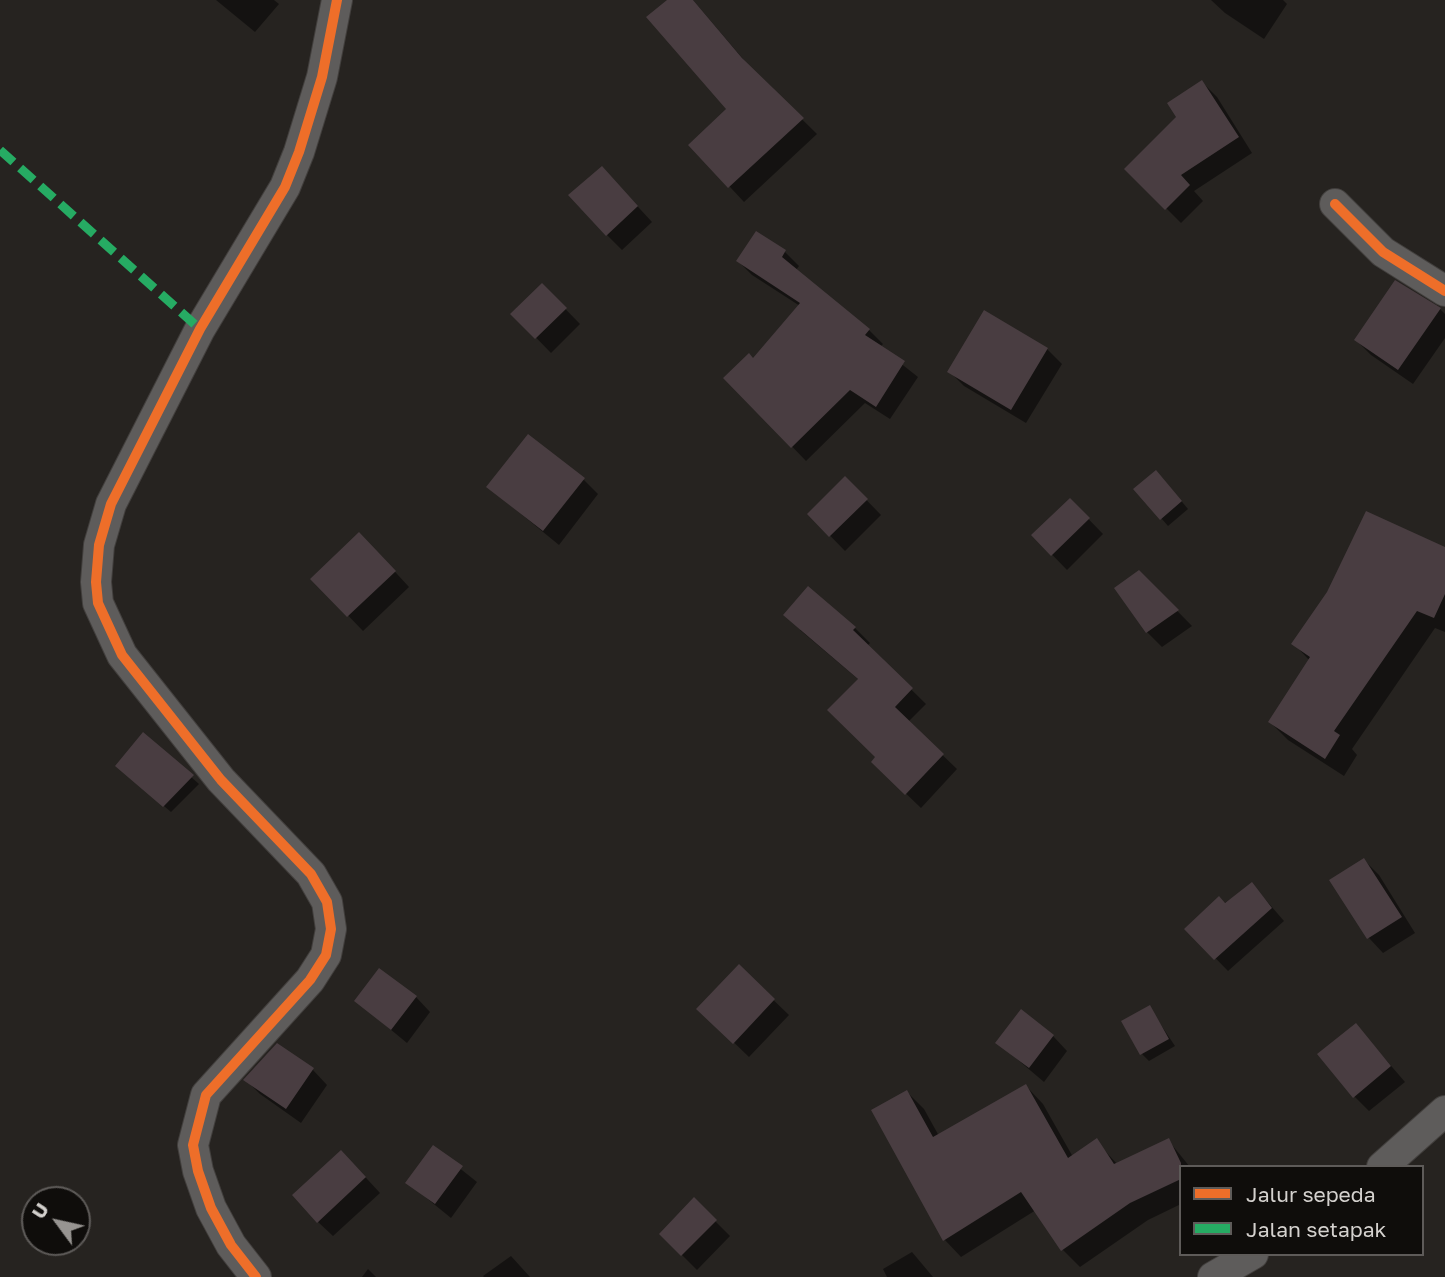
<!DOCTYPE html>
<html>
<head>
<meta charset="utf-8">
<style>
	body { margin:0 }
	#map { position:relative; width:1445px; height:1277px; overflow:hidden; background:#262320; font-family:"Golos Text",sans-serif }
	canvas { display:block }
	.legend { position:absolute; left:1179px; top:1165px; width:245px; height:91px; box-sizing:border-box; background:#0f0d0b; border:2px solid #5e5b59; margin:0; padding:9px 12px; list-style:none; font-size:21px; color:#d4d1ce }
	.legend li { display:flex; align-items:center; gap:14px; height:35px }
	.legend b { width:35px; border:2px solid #5e5b59 }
	.north { position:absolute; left:21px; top:1186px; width:70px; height:70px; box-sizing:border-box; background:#0f0d0b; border:2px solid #5e5b59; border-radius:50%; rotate:303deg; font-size:19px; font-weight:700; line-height:28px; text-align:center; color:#d4d1ce }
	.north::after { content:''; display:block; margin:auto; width:24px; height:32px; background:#979491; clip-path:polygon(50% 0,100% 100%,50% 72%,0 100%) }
</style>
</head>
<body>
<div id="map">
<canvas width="1445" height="1277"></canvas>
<ul class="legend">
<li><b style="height:9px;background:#ee6e29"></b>Jalur sepeda</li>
<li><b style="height:9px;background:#26ab63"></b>Jalan setapak</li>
</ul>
<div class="north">U</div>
</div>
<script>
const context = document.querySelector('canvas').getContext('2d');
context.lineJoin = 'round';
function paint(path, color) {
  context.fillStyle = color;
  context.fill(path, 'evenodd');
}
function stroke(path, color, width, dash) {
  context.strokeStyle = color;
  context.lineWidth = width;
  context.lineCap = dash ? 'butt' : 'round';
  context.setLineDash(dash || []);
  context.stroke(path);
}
paint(new Path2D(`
	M 216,0 L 274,0 L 279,4 L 255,32 Z
	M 669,0 L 693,0 L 755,73 L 817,134 L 744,202 L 691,145 L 728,109 Z
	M 1211,0 L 1283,0 L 1287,4 L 1264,39 L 1225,13 Z
	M 1202,82 L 1217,97 L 1252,153 L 1194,191 L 1203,201 L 1181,223 L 1127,169 L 1178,117 Z
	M 616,183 L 652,222 L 622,250 L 607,235 Z
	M 785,252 L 799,266 L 796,270 L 869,330 L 883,344 L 880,347 L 918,377 L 890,419 L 865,403 L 806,461 L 726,378 L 753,360 L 800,306 L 752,275 L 738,261 Z
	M 542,285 L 580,324 L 551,353 L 513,314 Z
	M 1440,309 L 1445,314 L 1445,338 L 1413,384 L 1371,355 L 1356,340 Z
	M 1047,349 L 1062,364 L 1026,423 L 964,386 L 950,372 Z
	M 845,478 L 881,515 L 845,551 L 809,514 Z
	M 1163,479 L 1188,509 L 1168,526 L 1136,489 Z
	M 584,480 L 598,494 L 559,545 L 488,487 Z
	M 1070,500 L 1103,534 L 1067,570 L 1033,535 Z
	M 374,549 L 409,587 L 363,631 L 313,579 Z
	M 1445,549 L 1445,632 L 1435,628 L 1352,749 L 1357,755 L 1344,776 L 1288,740 L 1270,722 L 1310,661 L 1294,644 Z
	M 1139,572 L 1192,626 L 1162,647 L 1147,632 L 1116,588 Z
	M 855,628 L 870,643 L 867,646 L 926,704 L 908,722 L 957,769 L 921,808 L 873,762 L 877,757 L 859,680 L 800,630 Z
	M 144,735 L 199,784 L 171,812 L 124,772 Z
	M 1364,860 L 1379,875 L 1415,933 L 1383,953 L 1369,938 L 1332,881 Z
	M 1252,884 L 1284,921 L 1228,971 L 1187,929 Z
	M 739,967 L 789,1015 L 749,1057 L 699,1009 Z
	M 416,997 L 430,1012 L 407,1043 L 356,1001 Z
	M 1149,1007 L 1175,1046 L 1149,1061 L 1142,1054 Z
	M 1356,1025 L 1405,1082 L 1369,1111 L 1354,1096 Z
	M 1053,1036 L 1067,1051 L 1044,1082 L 998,1043 Z
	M 313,1070 L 327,1085 L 301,1123 L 260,1094 L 246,1080 Z
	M 1026,1086 L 1043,1104 L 1073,1157 L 1096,1141 L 1118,1165 L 1168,1140 L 1190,1167 L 1181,1167 L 1181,1204 L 1148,1220 L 1080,1267 L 1063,1250 L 1036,1210 L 961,1257 L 944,1239 L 907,1092 L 924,1109 L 939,1136 Z
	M 433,1147 L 477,1182 L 451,1218 L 408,1183 Z
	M 356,1167 L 380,1193 L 333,1236 L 318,1222 Z
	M 694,1200 L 730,1236 L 697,1270 L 661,1234 Z
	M 912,1252 L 933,1277 L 887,1277 L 883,1269 Z
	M 511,1256 L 530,1277 L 484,1277 L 483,1276 Z
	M 368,1269 L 376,1277 L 362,1277 Z`), '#0007');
paint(new Path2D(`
	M 667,0 L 693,0 L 742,58 L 804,118 L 728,188 L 688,145 L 726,109 L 646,17 Z
	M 1202,80 L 1239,137 L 1181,175 L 1190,185 L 1165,210 L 1124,169 L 1176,117 L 1167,103 Z
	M 602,166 L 638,206 L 606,236 L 568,195 Z
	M 756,231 L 786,250 L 782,257 L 870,329 L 865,335 L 905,361 L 876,407 L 850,390 L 791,448 L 723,378 L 749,353 L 753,358 L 800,303 L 736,261 Z
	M 1395,280 L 1441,308 L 1398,370 L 1354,340 Z
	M 542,283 L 567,308 L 535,339 L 510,314 Z
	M 984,310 L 1048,348 L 1011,410 L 947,372 Z
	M 528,434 L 585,478 L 543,531 L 486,487 Z
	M 1156,470 L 1182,501 L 1160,520 L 1133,489 Z
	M 845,476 L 868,499 L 829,537 L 807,514 Z
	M 1070,498 L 1090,518 L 1051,556 L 1031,535 Z
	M 1366,511 L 1445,547 L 1445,594 L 1434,618 L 1417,611 L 1334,731 L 1340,735 L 1325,759 L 1268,722 L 1310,657 L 1291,644 L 1327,592 Z
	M 359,532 L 396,571 L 347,617 L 310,579 Z
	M 1139,570 L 1179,610 L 1146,633 L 1114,588 Z
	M 808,586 L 856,627 L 853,630 L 913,688 L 895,707 L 944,754 L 905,795 L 871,762 L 875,757 L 827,710 L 858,679 L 783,615 Z
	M 143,732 L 194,775 L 163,807 L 115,766 Z
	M 1364,858 L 1402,917 L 1367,939 L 1329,880 Z
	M 1252,882 L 1272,908 L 1214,960 L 1184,929 L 1219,896 L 1225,903 Z
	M 739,964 L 775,999 L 733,1044 L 696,1009 Z
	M 379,968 L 417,996 L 391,1030 L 354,1001 Z
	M 1150,1005 L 1169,1039 L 1140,1055 L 1121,1021 Z
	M 1021,1009 L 1054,1035 L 1029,1068 L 995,1043 Z
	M 1356,1023 L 1391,1066 L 1353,1098 L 1317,1054 Z
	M 277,1043 L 314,1068 L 286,1109 L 243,1080 Z
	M 1026,1084 L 1068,1158 L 1097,1138 L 1114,1164 L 1169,1138 L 1181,1163 L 1181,1179 L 1130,1203 L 1061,1251 L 1021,1192 L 943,1241 L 871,1110 L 907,1090 L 933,1137 Z
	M 433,1145 L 463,1166 L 435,1204 L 405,1183 Z
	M 341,1150 L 366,1177 L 317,1223 L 292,1195 Z
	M 694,1197 L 717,1220 L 681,1256 L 659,1234 Z`), '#493d41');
const minor = new Path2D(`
	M 1335,204 L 1383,252 L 1445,291
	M 1382,1167 L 1445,1111
	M 256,1277 L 231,1245 L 211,1208 L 198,1171 L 193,1145 L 206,1095 L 310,980 L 326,955 L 331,929 L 327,902 L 311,874 L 221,780 L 122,655 L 98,603 L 96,582 L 99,545 L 111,504 L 200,329 L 285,187 L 299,152 L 322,77 L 337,0
	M 1213,1277 L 1253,1254`);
stroke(minor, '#423f3d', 32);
stroke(minor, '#5e5c5b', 30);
stroke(new Path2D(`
	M 0,150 L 200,329`), '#26ab63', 9, [18, 9]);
stroke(new Path2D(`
	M 1335,204 L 1383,252 L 1445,291
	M 256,1277 L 231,1245 L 211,1208 L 198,1171 L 193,1145 L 206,1095 L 310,980 L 326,955 L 331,929 L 327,902 L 311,874 L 221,780 L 122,655 L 98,603 L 96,582 L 99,545 L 111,504 L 200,329 L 285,187 L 299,152 L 322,77 L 337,0`), '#ee6e29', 10);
</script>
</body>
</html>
